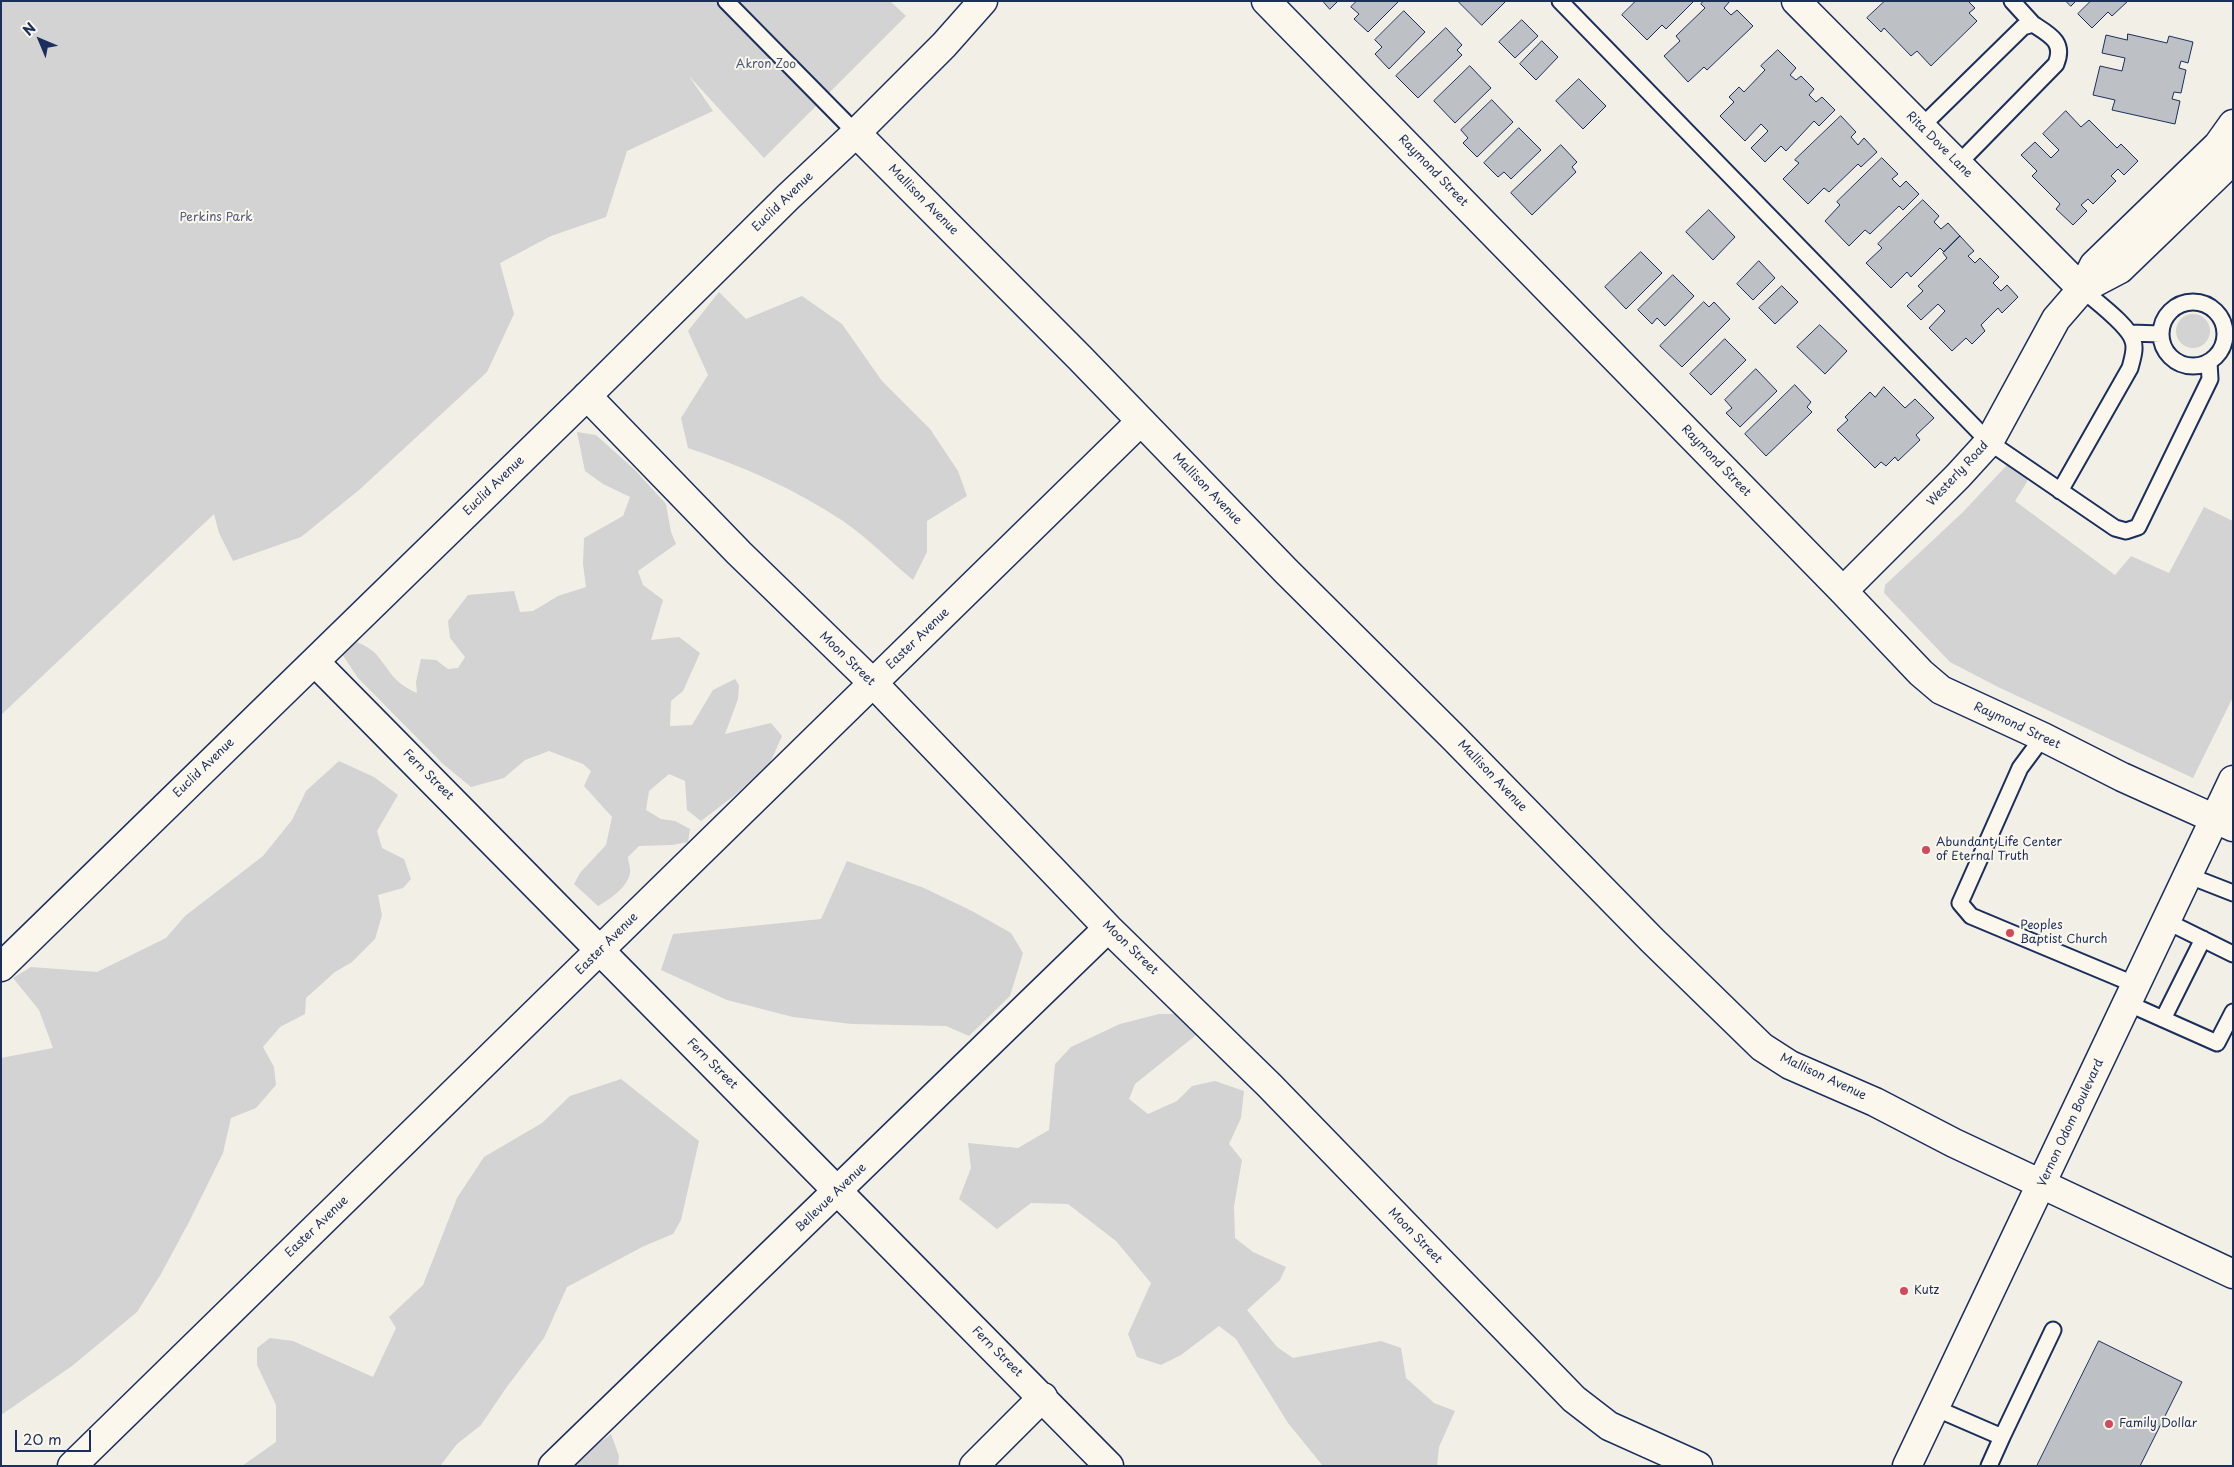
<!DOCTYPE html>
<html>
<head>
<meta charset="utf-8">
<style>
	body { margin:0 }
	#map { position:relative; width:2234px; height:1467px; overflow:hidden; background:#f2efe6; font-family:"Playpen Sans",sans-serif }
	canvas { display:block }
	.frame { position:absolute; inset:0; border:2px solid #1b2f5e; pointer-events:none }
	.north { position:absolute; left:15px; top:15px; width:50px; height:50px; -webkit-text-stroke:4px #fbf7ec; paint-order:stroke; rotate:315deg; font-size:14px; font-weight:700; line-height:20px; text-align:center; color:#1b2f5e }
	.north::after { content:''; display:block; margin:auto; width:18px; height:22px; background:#1b2f5e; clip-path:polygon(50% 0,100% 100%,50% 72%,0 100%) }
	.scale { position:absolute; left:15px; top:1430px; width:76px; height:22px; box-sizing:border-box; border:2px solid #1b2f5e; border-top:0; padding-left:6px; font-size:15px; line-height:18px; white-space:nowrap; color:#1b2f5e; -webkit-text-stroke:4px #fbf7ec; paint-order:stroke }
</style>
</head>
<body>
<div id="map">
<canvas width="2234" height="1467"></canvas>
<div class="frame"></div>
<div class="north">N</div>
<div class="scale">20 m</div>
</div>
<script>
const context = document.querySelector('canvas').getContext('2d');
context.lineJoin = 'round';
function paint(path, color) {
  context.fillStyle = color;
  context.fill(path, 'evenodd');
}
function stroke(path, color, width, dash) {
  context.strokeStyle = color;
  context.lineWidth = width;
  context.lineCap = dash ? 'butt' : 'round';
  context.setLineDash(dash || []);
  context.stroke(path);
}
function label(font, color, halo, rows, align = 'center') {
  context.font = font + ' "Playpen Sans",sans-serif';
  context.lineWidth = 4;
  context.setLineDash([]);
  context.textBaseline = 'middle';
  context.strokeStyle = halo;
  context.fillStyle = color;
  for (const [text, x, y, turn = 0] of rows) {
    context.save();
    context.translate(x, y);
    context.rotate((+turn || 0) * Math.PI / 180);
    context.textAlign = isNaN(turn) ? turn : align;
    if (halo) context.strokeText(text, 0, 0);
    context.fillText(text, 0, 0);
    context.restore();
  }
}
paint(new Path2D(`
	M 1,1 L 890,1 L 906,16 L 764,158 L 689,76 L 713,111 L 627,151 L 606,217 L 551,236 L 500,263 L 514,314 L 487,372 L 359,490 L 301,537 L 233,561 L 219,533 L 214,514 L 1,715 Z
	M 719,292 L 746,319 L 802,296 L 842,324 L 882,381 L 930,429 L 958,471 L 967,496 L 927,521 L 927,552 L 913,580 C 890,561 868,538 843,521 C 795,489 742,466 688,448 L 681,418 L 708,375 L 688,331 Z
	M2176 331a17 17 0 1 1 34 0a17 17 0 1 1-34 0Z
	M 577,432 L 596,435 L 634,469 L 666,504 L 671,532 L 676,544 L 638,571 L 643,585 L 663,600 L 651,640 L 679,637 L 700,653 L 683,691 L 671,701 L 670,726 L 692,725 L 713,690 L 735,679 L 739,685 L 738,699 L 725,734 L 771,723 L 782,736 L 770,763 L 735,795 L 701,821 L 687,810 L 685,781 L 669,774 L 649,791 L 646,810 L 661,819 L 675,821 L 690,829 L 688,842 L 672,845 L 639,846 L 628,857 C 628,861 631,869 630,873 C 627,888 610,899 598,906 L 574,884 L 580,873 L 606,845 L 612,817 L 584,786 L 591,771 L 583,764 L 549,751 L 525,760 L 504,778 L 471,787 L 443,764 L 358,678 L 342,654 L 355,641 C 361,644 370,648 375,653 C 391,671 392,682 417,693 L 416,682 L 421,659 L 436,660 L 448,669 L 458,668 L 465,657 L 450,638 L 448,621 L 468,595 L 514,591 L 520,612 L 533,611 L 558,596 L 586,587 L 583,564 L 584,538 L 623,516 L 630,497 L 603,484 L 585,471 Z
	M 2007,465 L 2027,476 L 2027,482 L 2015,501 L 2115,575 L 2131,556 L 2169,573 L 2204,507 L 2233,521 L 2233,697 L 2193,778 L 1998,687 L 1950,662 L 1884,593 L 1885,585 L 1963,512 Z
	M 339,761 L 374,777 L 398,795 L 377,831 L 382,848 L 404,859 L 411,879 L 403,888 L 378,895 L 382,915 L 375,939 L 352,962 L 335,972 L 306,998 L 305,1014 L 280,1027 L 263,1047 L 274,1067 L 276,1085 L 256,1108 L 231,1118 L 223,1153 L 190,1220 L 161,1274 L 137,1312 L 72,1366 L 1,1415 L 1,1058 L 53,1048 L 39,1010 L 13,978 L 31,967 L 97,972 L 166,938 L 185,916 L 263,856 L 292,820 L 306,791 Z
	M 847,861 L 924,888 L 972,911 L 1011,933 L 1023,953 L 1010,996 L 969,1036 L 946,1026 L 852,1024 L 793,1017 L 727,1000 L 661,970 L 673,934 L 821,919 Z
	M 1159,1014 L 1184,1014 L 1196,1035 L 1135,1084 L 1129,1099 L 1148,1114 L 1177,1101 L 1192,1086 L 1215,1081 L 1244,1091 L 1241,1118 L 1229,1144 L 1242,1160 L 1234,1206 L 1235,1238 L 1253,1252 L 1286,1267 L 1280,1280 L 1247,1310 L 1277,1347 L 1293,1358 L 1381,1341 L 1401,1348 L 1406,1378 L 1434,1403 L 1455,1411 L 1439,1447 L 1437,1466 L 1323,1466 L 1288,1423 L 1236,1339 L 1219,1326 L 1181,1355 L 1161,1365 L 1137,1357 L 1128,1334 L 1151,1283 L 1116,1241 L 1068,1204 L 1031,1203 L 997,1229 L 959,1199 L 971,1168 L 968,1143 L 1018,1148 L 1049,1130 L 1055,1064 L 1071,1047 L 1120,1024 Z
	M 621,1079 L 699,1141 L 681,1220 L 673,1234 L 644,1246 L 567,1287 L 544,1338 L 506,1388 L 481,1425 L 457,1444 L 440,1466 L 242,1466 L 276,1442 L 276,1405 L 257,1365 L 257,1348 L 270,1338 L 293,1341 L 373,1377 L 396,1328 L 389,1317 L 423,1285 L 457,1198 L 484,1157 L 542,1123 L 570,1096 Z
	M 611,1434 L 619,1456 L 618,1466 L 575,1466 L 581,1457 Z`), '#d2d3d2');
const building = new Path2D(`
	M 1323,1 L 1338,1 L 1330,9 Z
	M 1357,1 L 1399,1 L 1368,32 L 1354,19 L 1359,14 L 1351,7 Z
	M 1458,1 L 1504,1 L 1505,2 L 1482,25 Z
	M 1636,1 L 1694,1 L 1666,29 L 1662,25 L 1647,40 L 1622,15 Z
	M 1704,1 L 1730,1 L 1724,8 L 1731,15 L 1737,10 L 1753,26 L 1707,70 L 1704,67 L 1688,82 L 1664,56 L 1680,41 L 1676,36 L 1705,8 L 1701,4 Z
	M 1885,1 L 1968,1 L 1975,8 L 1969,13 L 1977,21 L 1931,66 L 1917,51 L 1911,56 L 1884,28 L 1881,32 L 1867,18 Z
	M 2066,1 L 2076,1 L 2071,6 Z
	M 2091,1 L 2128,1 L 2112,16 L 2108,12 L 2092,28 L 2078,14 Z
	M 1404,11 L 1425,32 L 1389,69 L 1375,54 L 1382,47 L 1375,40 Z
	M 1522,20 L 1538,36 L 1515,58 L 1499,42 Z
	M 1446,28 L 1462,45 L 1457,50 L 1462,55 L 1418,98 L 1396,76 Z
	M 2128,34 L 2167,43 L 2169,36 L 2193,42 L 2188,63 L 2181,61 L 2179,68 L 2186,70 L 2181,93 L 2174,92 L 2172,99 L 2180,101 L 2175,124 L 2112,110 L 2115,100 L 2093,95 L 2100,66 L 2122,71 L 2125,58 L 2102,53 L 2106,35 L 2127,40 Z
	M 1542,41 L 1558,57 L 1536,80 L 1520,64 Z
	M 1778,50 L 1796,68 L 1790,75 L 1796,80 L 1801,76 L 1814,89 L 1809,95 L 1816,102 L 1822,97 L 1835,110 L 1819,126 L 1814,121 L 1786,151 L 1781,146 L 1765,162 L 1751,148 L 1768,131 L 1761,124 L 1745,141 L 1720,116 L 1734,102 L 1729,97 L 1739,87 L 1744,92 L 1765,70 L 1761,66 Z
	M 1470,66 L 1491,88 L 1455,123 L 1434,101 Z
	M 1579,79 L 1606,106 L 1583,129 L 1556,101 Z
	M 1492,100 L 1513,122 L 1477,157 L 1463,143 L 1468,138 L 1461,130 Z
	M 2066,111 L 2081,127 L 2089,120 L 2117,148 L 2121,144 L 2138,161 L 2124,175 L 2118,169 L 2111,176 L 2116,181 L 2093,204 L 2088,199 L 2081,205 L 2087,211 L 2073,225 L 2056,209 L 2060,204 L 2032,176 L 2037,171 L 2021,155 L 2035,142 L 2051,158 L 2059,150 L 2043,134 Z
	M 1841,116 L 1856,132 L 1851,137 L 1858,145 L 1864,138 L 1877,152 L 1861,167 L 1858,164 L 1829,192 L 1824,188 L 1808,204 L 1783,179 L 1799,163 L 1795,160 Z
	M 1519,128 L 1541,150 L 1511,179 L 1504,172 L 1498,177 L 1484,163 Z
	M 1561,145 L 1577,162 L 1572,167 L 1576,172 L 1532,215 L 1511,193 Z
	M 1882,158 L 1898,174 L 1892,179 L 1900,187 L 1906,181 L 1919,194 L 1903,210 L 1899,206 L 1870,234 L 1865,230 L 1849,246 L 1825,221 L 1840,205 L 1837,202 Z
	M 1923,200 L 1939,216 L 1934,222 L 1941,229 L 1948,223 L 1960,236 L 1944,252 L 1940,248 L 1911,277 L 1907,272 L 1891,288 L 1866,263 L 1882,248 L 1878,244 Z
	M 1709,210 L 1735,237 L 1713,260 L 1686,232 Z
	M 1960,236 L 1974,251 L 1968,256 L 1975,263 L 1980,258 L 1999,277 L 1993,283 L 2001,291 L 2007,285 L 2018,297 L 2002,313 L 1998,308 L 1981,325 L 1985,331 L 1972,344 L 1966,338 L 1952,351 L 1929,328 L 1945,311 L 1938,304 L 1921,320 L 1907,306 L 1923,291 L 1918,286 L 1947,258 L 1943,253 Z
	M 1641,252 L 1662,273 L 1626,309 L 1605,287 Z
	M 1759,261 L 1775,278 L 1753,300 L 1737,284 Z
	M 1673,275 L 1694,296 L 1665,326 L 1657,318 L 1652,324 L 1638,310 Z
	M 1782,286 L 1798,302 L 1775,324 L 1759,308 Z
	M 1704,302 L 1709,307 L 1714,302 L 1730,319 L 1682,367 L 1660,346 Z
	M 1820,325 L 1847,351 L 1825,374 L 1797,347 Z
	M 1725,339 L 1746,360 L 1711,395 L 1690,374 Z
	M 1756,369 L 1777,391 L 1740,427 L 1726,413 L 1732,408 L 1725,400 Z
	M 1795,385 L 1811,402 L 1807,407 L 1812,412 L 1766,456 L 1745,434 Z
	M 1884,387 L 1905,408 L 1915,399 L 1934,418 L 1916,435 L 1920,440 L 1898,461 L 1895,457 L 1886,466 L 1881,462 L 1875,468 L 1837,430 L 1848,420 L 1845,417 L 1870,392 L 1875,397 Z
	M 2099,1341 L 2182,1382 L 2140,1466 L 2037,1466 Z`);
paint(building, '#bdc0c4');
stroke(building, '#1b2f5e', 1);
const service = new Path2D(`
	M 726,1 L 856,133
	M 1560,1 L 1989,442 L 2115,528 L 2126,531 L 2138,527 L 2210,379 L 2209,362
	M 2012,1 L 2033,24
	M 1921,127 L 2023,27 L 2033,24 C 2050,35 2065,42 2056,64 L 1958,164
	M2161 334a32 32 0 1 1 64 0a32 32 0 1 1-64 0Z
	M 2130,333 L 2161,334
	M 2060,491 L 2130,368 C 2132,360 2136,349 2133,341 C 2129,325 2095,301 2082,289
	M 2043,737 L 2020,768 L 1960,903 L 1971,916 L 2136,985
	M 2187,875 L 2233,893
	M 2166,921 L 2233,954
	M 2127,1003 L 2217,1043 L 2233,1012
	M 2163,1019 L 2203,939
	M 1935,1408 L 2002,1437 L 2053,1330
	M 1989,1466 L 2002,1437`);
const minor = new Path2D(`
	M 1266,1 L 1843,591 L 1921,673 L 1941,690 L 2043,737 L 2122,777 L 2233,827
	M 1796,1 L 2082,289
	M 856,133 L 1080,358 L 1286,571 L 1454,738 L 1652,940 L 1762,1047 L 1790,1065 L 1875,1102 L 1954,1143 L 2233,1274
	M 2082,289 L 2120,269 L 2233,160
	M 587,396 L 739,553 L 873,683 L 1108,928 L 1269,1085 L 1574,1399 L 1609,1426 L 1698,1466
	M 1843,591 L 1958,476 L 1989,442 L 2056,319 L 2082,289 L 2094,265 L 2218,145 L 2233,124
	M 315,662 L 1109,1466
	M 72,1466 L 1141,421
	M 553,1466 L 1108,928
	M 974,1466 L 1043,1397`);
const tertiary = new Path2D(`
	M 1,967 L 587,396 L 788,197 L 856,133 L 944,45 L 983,1`);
const secondary = new Path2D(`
	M 1907,1466 L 2233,780`);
stroke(service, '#1b2f5e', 19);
stroke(minor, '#1b2f5e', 31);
stroke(tertiary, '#1b2f5e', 31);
stroke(secondary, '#1b2f5e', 31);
stroke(service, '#fbf7ec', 15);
stroke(minor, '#fbf7ec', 28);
stroke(tertiary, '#fbf7ec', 28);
stroke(secondary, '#fbf7ec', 28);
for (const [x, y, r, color] of [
	[1926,850,5,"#d1495b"],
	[2010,933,5,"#d1495b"],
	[1904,1291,5,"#d1495b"],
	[2109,1424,5,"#d1495b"]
]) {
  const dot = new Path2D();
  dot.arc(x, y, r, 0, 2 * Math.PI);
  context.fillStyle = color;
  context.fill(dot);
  stroke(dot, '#fbf7ec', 2);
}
label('12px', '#49587b', '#fbf7ec', [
	["Akron Zoo",766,65],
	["Perkins Park",216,218]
]);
label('12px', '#1b2f5e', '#fbf7ec', [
	["Rita Dove Lane",1939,145,45],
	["Raymond Street",1433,171,46],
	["Mallison Avenue",923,200,45],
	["Euclid Avenue",783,202,-44],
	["Raymond Street",1716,461,46],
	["Westerly Road",1958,474,-47],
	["Euclid Avenue",494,486,-44],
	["Mallison Avenue",1207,489,46],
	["Easter Avenue",918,639,-44],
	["Moon Street",847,659,44],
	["Raymond Street",2017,726,25],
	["Euclid Avenue",204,768,-44],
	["Fern Street",428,775,45],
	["Mallison Avenue",1492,776,46],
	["Easter Avenue",607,944,-45],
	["Moon Street",1130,948,44],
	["Fern Street",712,1064,45],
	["Mallison Avenue",1823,1077,25],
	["Vernon Odom Boulevard",2071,1123,-65],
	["Bellevue Avenue",831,1198,-44],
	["Easter Avenue",317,1227,-44],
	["Moon Street",1415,1236,46],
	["Fern Street",997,1352,45]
]);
label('12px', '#1b2f5e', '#fbf7ec', [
	["Abundant Life Center",1936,843],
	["of Eternal Truth",1936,857],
	["Peoples",2020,926],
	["Baptist Church",2020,940],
	["Kutz",1914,1291],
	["Family Dollar",2119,1424]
], 'left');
</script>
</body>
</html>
